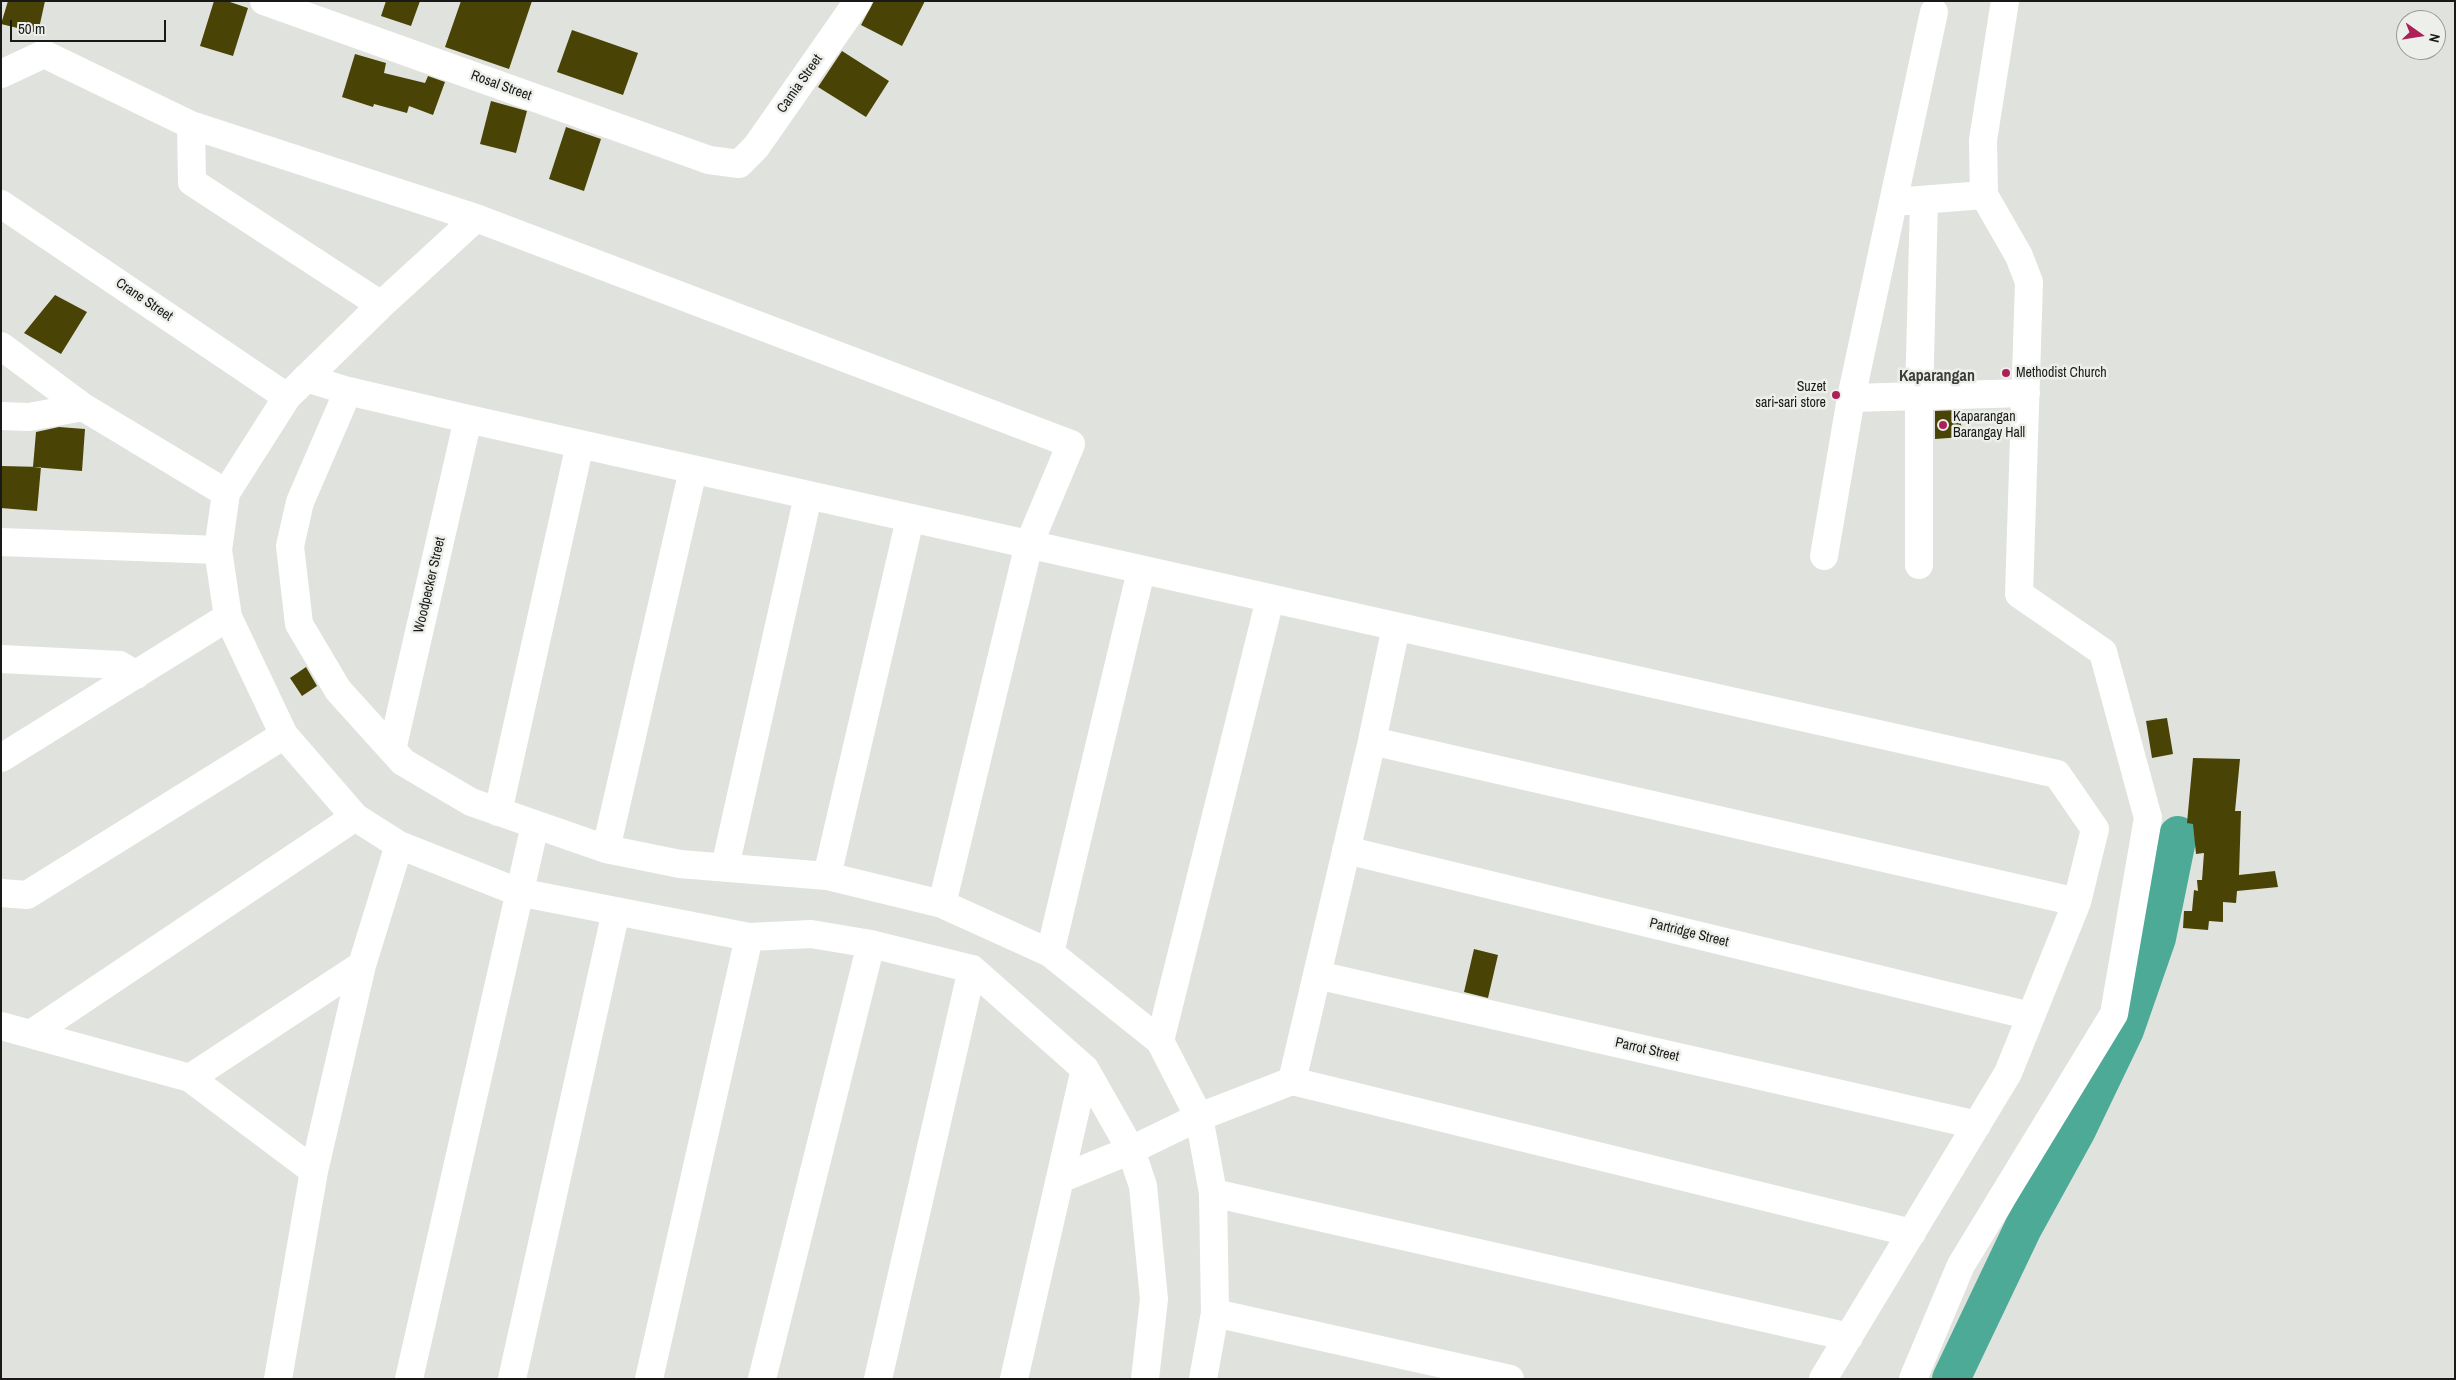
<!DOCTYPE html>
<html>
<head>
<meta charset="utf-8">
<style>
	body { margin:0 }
	#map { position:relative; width:2456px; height:1380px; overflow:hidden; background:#e0e3dd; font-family:"Archivo Narrow",sans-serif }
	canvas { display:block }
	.frame { position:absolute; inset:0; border:2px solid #191a18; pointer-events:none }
	.north { position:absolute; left:2396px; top:10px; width:50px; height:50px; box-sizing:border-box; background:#edf0ea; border:1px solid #989a96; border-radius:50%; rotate:103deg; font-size:14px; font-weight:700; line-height:20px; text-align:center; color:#191a18 }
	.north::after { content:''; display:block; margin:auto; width:18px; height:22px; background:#ad1f59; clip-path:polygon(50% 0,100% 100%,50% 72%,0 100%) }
	.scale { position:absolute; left:10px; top:20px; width:156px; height:22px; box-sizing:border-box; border:2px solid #191a18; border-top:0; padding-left:6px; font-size:15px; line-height:18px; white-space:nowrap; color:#191a18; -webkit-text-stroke:4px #edf0ea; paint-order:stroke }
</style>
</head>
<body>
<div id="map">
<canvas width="2456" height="1380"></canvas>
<div class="frame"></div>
<div class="north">N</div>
<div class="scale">50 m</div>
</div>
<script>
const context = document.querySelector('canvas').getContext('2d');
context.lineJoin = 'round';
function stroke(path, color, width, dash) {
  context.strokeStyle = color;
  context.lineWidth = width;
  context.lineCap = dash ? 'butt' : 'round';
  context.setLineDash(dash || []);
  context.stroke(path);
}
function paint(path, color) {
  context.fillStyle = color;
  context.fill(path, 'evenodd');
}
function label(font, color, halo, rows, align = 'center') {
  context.font = font + ' "Archivo Narrow",sans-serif';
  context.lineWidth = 5;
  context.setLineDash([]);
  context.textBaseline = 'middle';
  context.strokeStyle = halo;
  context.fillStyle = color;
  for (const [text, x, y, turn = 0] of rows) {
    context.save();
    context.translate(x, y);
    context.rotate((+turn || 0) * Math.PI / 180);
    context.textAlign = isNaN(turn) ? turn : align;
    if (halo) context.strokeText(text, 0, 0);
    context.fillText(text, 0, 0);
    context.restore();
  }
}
stroke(new Path2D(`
	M 1951,1379 L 2023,1228 L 2077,1130 L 2125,1030 L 2157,938 L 2178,835`), '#4caa96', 38);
paint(new Path2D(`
	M 8,1 L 45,1 L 38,33 L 1,24 Z
	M 214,1 L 227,1 L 248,8 L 233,56 L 200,46 Z
	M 386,1 L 420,1 L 411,26 L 381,16 Z
	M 461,1 L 532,1 L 509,69 L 445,47 Z
	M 874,1 L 925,1 L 902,46 L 861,25 Z
	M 572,30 L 638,53 L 623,95 L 557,72 Z
	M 842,51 L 889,81 L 866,117 L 818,87 Z
	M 355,54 L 386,63 L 384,73 L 425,83 L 428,76 L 445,82 L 433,115 L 409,106 L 407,113 L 374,104 L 373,107 L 342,97 Z
	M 491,101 L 527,111 L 516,153 L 480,144 Z
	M 566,127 L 601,139 L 584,191 L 549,179 Z
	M 55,295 L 87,312 L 61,354 L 24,333 Z
	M 1960,410 L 1962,437 L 1935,439 L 1935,411 Z
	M 59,427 L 85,429 L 82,471 L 33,467 L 36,432 Z
	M 2,466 L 41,467 L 37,511 L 1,508 Z
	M 306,667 L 317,686 L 302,696 L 290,678 Z
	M 2167,718 L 2173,754 L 2152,758 L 2146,721 Z
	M 2193,758 L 2240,759 L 2235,811 L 2241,811 L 2239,875 L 2275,871 L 2278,887 L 2237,891 L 2236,903 L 2223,902 L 2223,922 L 2209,921 L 2208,930 L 2183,928 L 2184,911 L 2192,911 L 2194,890 L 2198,891 L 2197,880 L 2202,880 L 2204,853 L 2196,854 L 2193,824 L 2187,823 Z
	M 1474,949 L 1498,955 L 1488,998 L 1464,992 Z`), '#4a4306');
stroke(new Path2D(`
	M 264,1 L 709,160 L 739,164 L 756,147 L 858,1
	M 1,74 L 44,54 L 191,125 L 476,218 L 1071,444 L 1029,544 L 942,904
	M 191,125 L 192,182 L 381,305
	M 1907,201 L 1984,195
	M 1,204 L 287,397
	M 476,218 L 381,305 L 287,397 L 226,493 L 218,550 L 228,617 L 284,735 L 355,817 L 399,845 L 518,892 L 749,937 L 811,934 L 871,944 L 972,969 L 1085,1069 L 1131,1150 L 1143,1186 L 1154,1299 L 1145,1379
	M 1,346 L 83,407 L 226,493
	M 306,378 L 348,391 L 468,419 L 2057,774 L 2095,829 L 2077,902 L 2008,1073 L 1823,1379
	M 348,391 L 300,502 L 290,546 L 299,624 L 338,690 L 403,762 L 471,802 L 606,849 L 680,864 L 827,876 L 942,904 L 1050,953 L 1160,1041 L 1199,1117 L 1213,1193 L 1215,1313 L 1203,1379
	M 1851,398 L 2026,393
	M 1,416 L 29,417 L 83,407
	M 1,542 L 218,550
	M 1824,556 L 1851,398 L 1934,12
	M 1919,565 L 1919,398 L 1924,200
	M 1,659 L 120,665 L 136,675
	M 1372,741 L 2077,902
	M 392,750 L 468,419
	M 1,758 L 228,617
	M 498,812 L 580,444
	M 606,849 L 693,470
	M 1346,850 L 2031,1016
	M 725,867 L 808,496
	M 827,876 L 910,519
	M 1,893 L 27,895 L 284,735
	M 1050,953 L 1141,571
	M 1317,975 L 1977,1125
	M 1,1026 L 190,1078 L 314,1171
	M 31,1034 L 355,817
	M 1160,1041 L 1270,599
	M 190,1078 L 362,965
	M 1292,1081 L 1912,1233
	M 1060,1179 L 1131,1150 L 1199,1117 L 1292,1081 L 1372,741 L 1396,627
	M 1213,1193 L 1849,1337
	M 1215,1313 L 1510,1379
	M 278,1379 L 314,1171 L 362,965 L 399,845
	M 409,1379 L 535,825
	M 512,1379 L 616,911
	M 649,1379 L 749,937
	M 762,1379 L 871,944
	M 878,1379 L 972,969
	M 1014,1379 L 1085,1069
	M 1913,1379 L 1961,1265 L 2114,1014 L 2148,818 L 2103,652 L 2019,594 L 2029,282 L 2019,256 L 1984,195 L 1983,140 L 2005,1`), '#fff', 28);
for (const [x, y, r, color] of [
	[2006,373,5,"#ad1f59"],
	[1836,395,5,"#ad1f59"],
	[1943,425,5,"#ad1f59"]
]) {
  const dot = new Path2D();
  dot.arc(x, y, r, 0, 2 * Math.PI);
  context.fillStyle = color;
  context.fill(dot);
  stroke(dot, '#edf0ea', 2);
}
label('14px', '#191a18', '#edf0ea', [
	["Camia Street",800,84,-55],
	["Rosal Street",501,86,20],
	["Crane Street",144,300,34],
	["Woodpecker Street",430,585,-77],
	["Partridge Street",1689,933,14],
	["Parrot Street",1647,1050,13]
]);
label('14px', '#191a18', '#edf0ea', [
	["Methodist Church",2016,373],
	["Suzet",1826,387,"right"],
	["sari-sari store",1826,403,"right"],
	["Kaparangan",1953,417],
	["Barangay Hall",1953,433]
], 'left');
label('bold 16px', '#3c3e39', '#edf0ea', [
	["Kaparangan",1937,377]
]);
</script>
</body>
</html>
